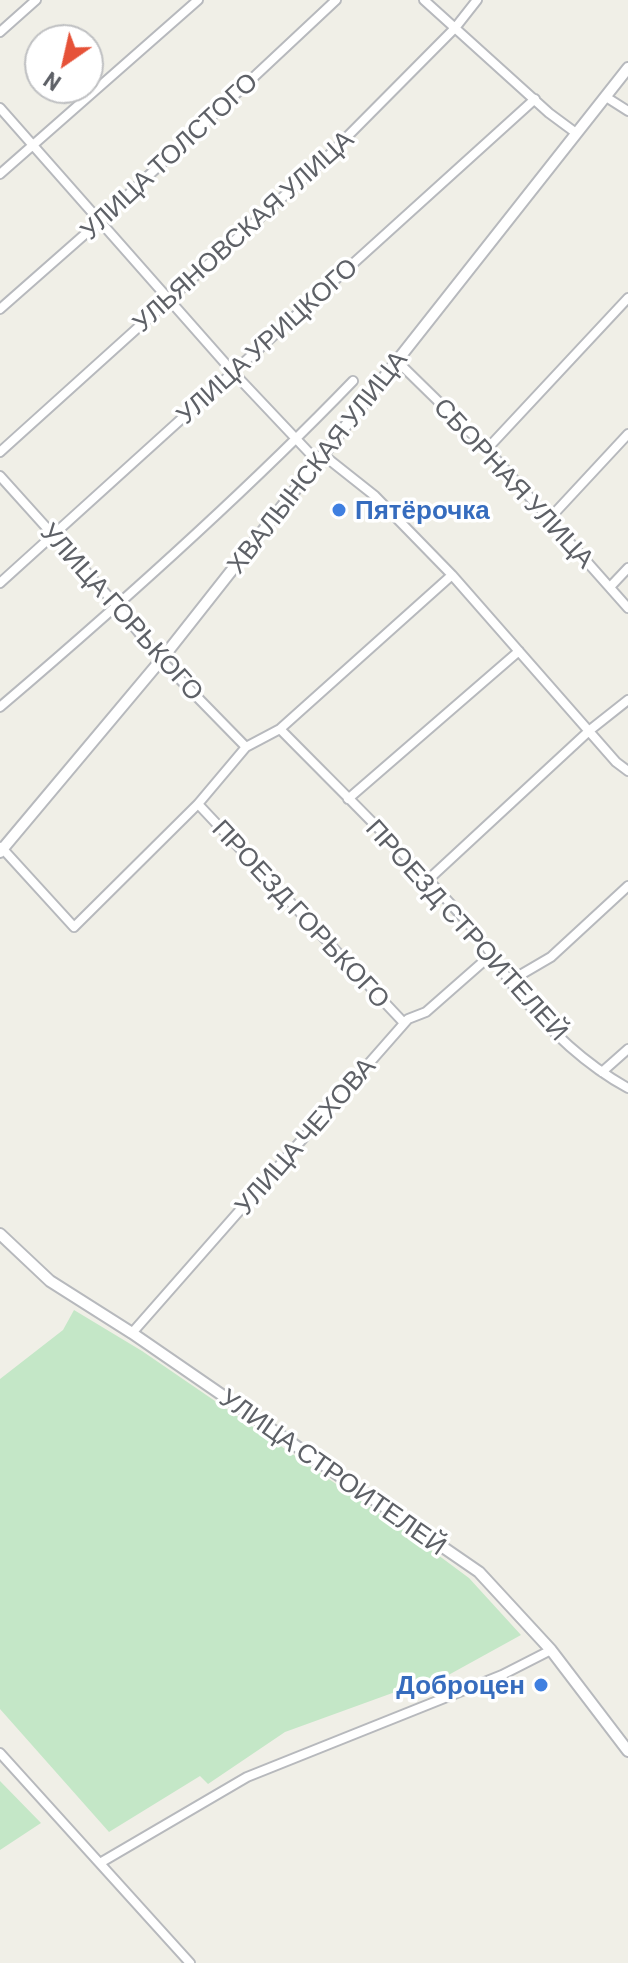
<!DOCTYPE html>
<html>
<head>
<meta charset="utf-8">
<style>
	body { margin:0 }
	#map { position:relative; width:628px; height:1963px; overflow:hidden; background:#f0efe7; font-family:Barlow,sans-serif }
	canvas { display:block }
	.north { position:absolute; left:24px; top:24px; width:80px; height:80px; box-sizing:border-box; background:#fff; border:2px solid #bfc0c2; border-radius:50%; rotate:214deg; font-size:22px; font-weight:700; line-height:32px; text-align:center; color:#5e6167 }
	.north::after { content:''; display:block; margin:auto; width:28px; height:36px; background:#e65238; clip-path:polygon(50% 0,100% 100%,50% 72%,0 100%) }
</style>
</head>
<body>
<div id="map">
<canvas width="628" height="1963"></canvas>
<div class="north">N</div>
</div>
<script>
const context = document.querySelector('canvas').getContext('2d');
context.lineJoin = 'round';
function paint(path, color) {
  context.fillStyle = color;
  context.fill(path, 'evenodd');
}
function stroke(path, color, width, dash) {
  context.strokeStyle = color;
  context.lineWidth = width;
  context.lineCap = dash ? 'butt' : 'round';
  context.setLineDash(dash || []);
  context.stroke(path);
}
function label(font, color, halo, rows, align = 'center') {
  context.font = font + ' Barlow,sans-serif';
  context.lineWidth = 7;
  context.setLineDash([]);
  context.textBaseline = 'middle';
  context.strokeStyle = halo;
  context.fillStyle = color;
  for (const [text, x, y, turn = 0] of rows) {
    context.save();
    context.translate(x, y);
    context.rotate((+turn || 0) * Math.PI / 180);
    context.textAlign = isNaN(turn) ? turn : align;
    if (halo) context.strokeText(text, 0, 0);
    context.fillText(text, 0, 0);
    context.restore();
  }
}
paint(new Path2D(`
	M 74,1310 L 142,1351 L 415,1538 L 469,1578 L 521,1635 L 423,1689 L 420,1683 L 285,1732 L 208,1784 L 200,1776 L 109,1832 L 0,1709 L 0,1379 L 63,1330 Z
	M 0,1781 L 41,1823 L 0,1850 Z`), '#c4e7c7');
const minor = new Path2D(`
	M 424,0 L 549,113 L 576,133
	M 0,32 L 36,0
	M 606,97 L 628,111
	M 0,108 L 232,371 L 317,461
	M 0,174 L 198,0
	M 0,309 L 100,221 L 336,0
	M 397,361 L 487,449 L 628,608
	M 487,449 L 628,298
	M 0,452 L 326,158 L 455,28 L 477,0
	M 322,454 L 375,496 L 452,575 L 616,762 L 628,771
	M 0,476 L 118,607 L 161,660 L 246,747
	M 550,518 L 628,434
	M 0,583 L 535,99
	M 610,587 L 628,568
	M 0,707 C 122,603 242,496 353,381
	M 280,729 C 343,793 408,856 468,923 C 485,943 498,966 514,987 C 545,1026 584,1064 628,1088
	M 348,799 L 519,651
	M 198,804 L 404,1023
	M 1,847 L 74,927 L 198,804 L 246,747 L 280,729 L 452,575
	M 429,879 L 590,730 L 628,700
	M 510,981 L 551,957 L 628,886
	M 602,1072 L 628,1049
	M 132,1333 L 408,1019 L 426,1012 L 492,954
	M 0,1753 L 190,1963
	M 100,1863 L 247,1777 L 502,1675 L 551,1650`);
const tertiary = new Path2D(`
	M 0,852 L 161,660 L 628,68
	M 0,1234 L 50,1281 L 132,1333 L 479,1572 L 551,1650 L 628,1751`);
stroke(minor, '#b7b9bd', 12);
stroke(tertiary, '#b7b9bd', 14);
stroke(minor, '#fff', 8);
stroke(tertiary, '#fff', 10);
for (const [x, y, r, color] of [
	[339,510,8,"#3f7fe0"],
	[541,1685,8,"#3f7fe0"]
]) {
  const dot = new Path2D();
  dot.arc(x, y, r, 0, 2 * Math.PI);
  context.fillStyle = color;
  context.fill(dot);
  stroke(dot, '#fff', 3);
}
label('26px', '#5e6167', '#fff', [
	["УЛИЦА ТОЛСТОГО",169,156,-43],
	["УЛЬЯНОВСКАЯ УЛИЦА",243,231,-42],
	["УЛИЦА УРИЦКОГО",267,341,-42],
	["ХВАЛЫНСКАЯ УЛИЦА",317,462,-52],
	["СБОРНАЯ УЛИЦА",514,483,47],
	["УЛИЦА ГОРЬКОГО",122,612,48],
	["ПРОЕЗД ГОРЬКОГО",301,914,47],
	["ПРОЕЗД СТРОИТЕЛЕЙ",467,930,48],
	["УЛИЦА ЧЕХОВА",305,1136,-49],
	["УЛИЦА СТРОИТЕЛЕЙ",333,1472,35]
]);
label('bold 26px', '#366cbe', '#fff', [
	["Пятёрочка",355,510],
	["Доброцен",525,1685,"right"]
], 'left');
</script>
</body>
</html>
